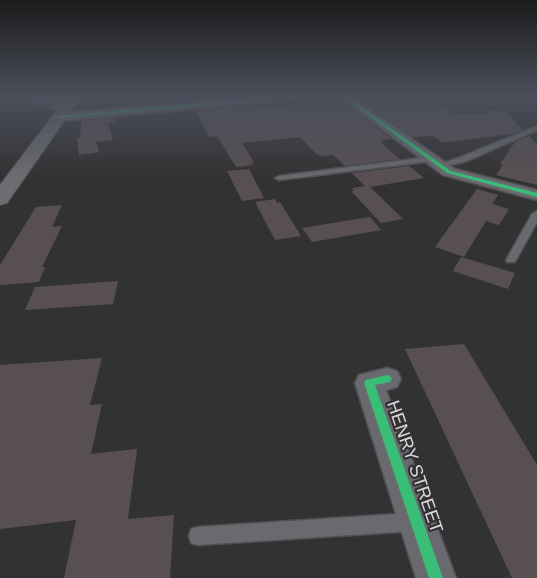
<!DOCTYPE html>
<html>
<head>
<meta charset="utf-8">
<style>
	body { margin:0 }
	canvas { display:block; background:#333233 }
</style>
</head>
<body>
<canvas width="537" height="578"></canvas>
<script>
const context = document.querySelector('canvas').getContext('2d');
context.lineJoin = 'round';
function paint(path, color) {
  context.fillStyle = color;
  context.fill(path, 'evenodd');
}
function stroke(path, color, width, dash) {
  context.strokeStyle = color;
  context.lineWidth = width;
  context.lineCap = dash ? 'butt' : 'round';
  context.setLineDash(dash || []);
  context.stroke(path);
}
function label(font, color, halo, rows, align = 'center') {
  context.font = font + ' Arial,sans-serif';
  context.lineWidth = 4.5;
  context.setLineDash([]);
  context.textBaseline = 'middle';
  context.strokeStyle = halo;
  context.fillStyle = color;
  for (const [text, x, y, turn = 0] of rows) {
    context.save();
    context.translate(x, y);
    context.rotate((+turn || 0) * Math.PI / 180);
    context.textAlign = isNaN(turn) ? turn : align;
    if (halo) context.strokeText(text, 0, 0);
    context.fillText(text, 0, 0);
    context.restore();
  }
}
paint(new Path2D(`
	M 376,97 L 426,97 L 454,114 L 489,115 L 486,110 L 505,111 L 523,130 L 511,134 L 448,142 L 442,142 L 433,136 L 412,137 L 359,99 Z
	M 331,101 L 341,101 L 392,139 L 381,140 L 384,142 L 381,143 L 400,159 L 345,166 L 333,155 L 321,156 L 316,154 L 300,137 L 242,143 L 254,162 L 251,162 L 253,165 L 236,167 L 217,136 L 209,137 L 196,111 L 253,105 L 253,109 Z
	M 114,118 L 115,122 L 108,123 L 113,140 L 96,142 L 99,152 L 79,155 L 77,138 L 80,138 L 81,121 Z
	M 529,136 L 537,144 L 537,185 L 496,175 L 503,165 L 500,164 L 515,142 Z
	M 409,166 L 424,178 L 370,187 L 403,219 L 381,223 L 351,191 L 354,191 L 352,188 L 365,186 L 352,173 Z
	M 249,169 L 264,198 L 242,201 L 227,171 Z
	M 477,189 L 498,195 L 492,204 L 509,209 L 499,225 L 486,221 L 464,257 L 435,247 Z
	M 275,199 L 277,203 L 280,202 L 301,236 L 275,240 L 255,202 Z
	M 62,205 L 52,227 L 62,226 L 42,267 L 45,267 L 39,282 L 0,285 L 0,265 L 36,207 Z
	M 370,217 L 381,230 L 312,242 L 302,228 Z
	M 461,257 L 515,273 L 508,289 L 453,271 Z
	M 118,281 L 113,304 L 25,310 L 35,287 Z
	M 464,344 L 537,465 L 537,578 L 512,578 L 405,349 Z
	M 102,358 L 90,405 L 102,404 L 91,454 L 137,449 L 128,519 L 174,515 L 170,578 L 64,578 L 76,520 L 0,529 L 0,365 Z`), '#584f53');
const lane = new Path2D(`
	M 537,126 L 537,130 L 467,161 L 438,168 L 434,166 L 461,157 Z
	M 429,157 L 432,157 L 432,161 L 279,180 L 275,178 L 279,176 Z
	M 537,211 L 537,222 L 516,260 L 515,262 L 507,262 L 506,260 L 532,214 Z
	M 413,513 L 419,516 L 422,522 L 419,528 L 413,531 L 198,545 L 191,543 L 189,536 L 191,529 L 198,527 Z`);
const street = new Path2D(`
	M 22,97 L 40,97 L 69,106 L 71,109 L 65,113 Z
	M 250,97 L 297,97 L 291,100 L 60,121 L 54,117 L 60,113 Z
	M 339,97 L 353,97 L 455,169 L 537,190 L 537,200 L 443,175 Z
	M 387,368 L 397,371 L 401,379 L 397,387 L 386,390 L 456,578 L 416,578 L 355,383 L 359,375 Z`);
const secondary = new Path2D(`
	M 67,97 L 81,97 L 7,203 L 0,205 L 0,185 Z`);
stroke(lane, '#515051', 3);
stroke(street, '#515051', 3);
stroke(secondary, '#515051', 2);
paint(lane, '#69696f');
paint(street, '#69696f');
paint(secondary, '#6c6c71');
stroke(new Path2D(`
	M 53,97 L 63,100 L 66,97`), '#58b947', 4, [7, 4]);
paint(new Path2D(`
	M 277,97 L 293,97 L 60,118 L 58,117 L 60,116 Z
	M 343,97 L 348,97 L 451,171 L 537,193 L 537,197 L 447,173 Z
	M 387,375 L 390,376 L 392,379 L 390,382 L 375,385 L 443,578 L 429,578 L 364,383 L 366,380 Z`), '#3abd76');
const sky = context.createLinearGradient(0, 0, 0, 178);
sky.addColorStop(0, '#1c1c1c');
sky.addColorStop(0.54, '#4a4f5b');
sky.addColorStop(1, '#4a4f5b00');
context.fillStyle = sky;
context.fillRect(0, 0, 537, 178);
label('18px', '#dad8da', '#343134', [
	["HENRY STREET",414,467,71]
]);
</script>
</body>
</html>
